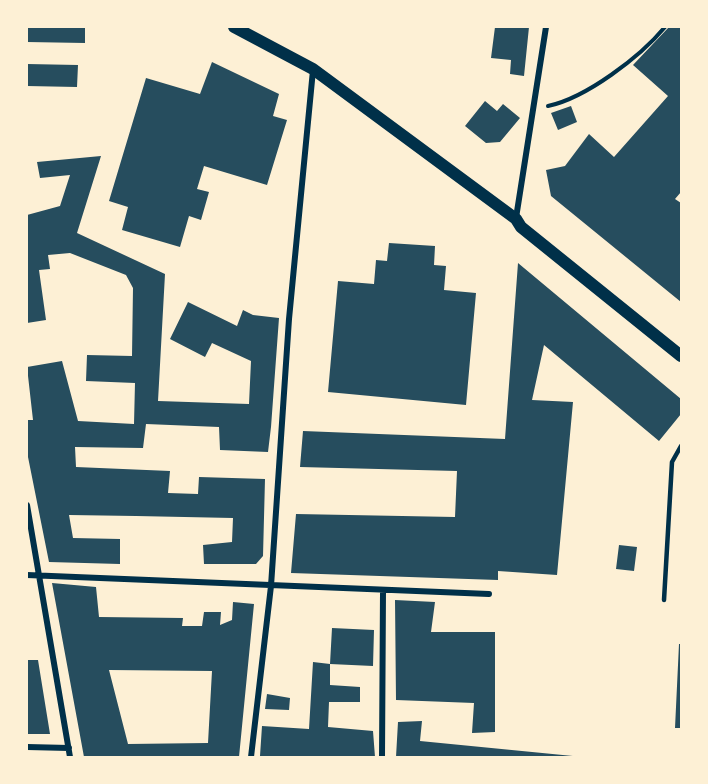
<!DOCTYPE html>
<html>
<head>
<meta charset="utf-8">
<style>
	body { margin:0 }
	#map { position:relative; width:708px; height:784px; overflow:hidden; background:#fdf0d5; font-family:"Public Sans",sans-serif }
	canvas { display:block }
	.frame { position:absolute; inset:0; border:28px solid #fdf0d5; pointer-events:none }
</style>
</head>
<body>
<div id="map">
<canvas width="708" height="784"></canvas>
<div class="frame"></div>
</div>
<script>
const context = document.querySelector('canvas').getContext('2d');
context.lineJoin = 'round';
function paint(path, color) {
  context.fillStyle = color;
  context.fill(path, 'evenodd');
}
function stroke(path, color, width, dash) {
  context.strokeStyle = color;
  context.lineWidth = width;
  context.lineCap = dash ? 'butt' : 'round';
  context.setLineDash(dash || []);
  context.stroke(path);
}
paint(new Path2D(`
	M 27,27 L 85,27 L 85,43 L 27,42 Z
	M 495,27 L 529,27 L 524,76 L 510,74 L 511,60 L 491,58 Z
	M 669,27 L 681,27 L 681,192 L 675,199 L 681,203 L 681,302 L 551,196 L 546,170 L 565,166 L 589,134 L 614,157 L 668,96 L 633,65 Z
	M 212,62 L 279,94 L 273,116 L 287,120 L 267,185 L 204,166 L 197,189 L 209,192 L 201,220 L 189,216 L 180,247 L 122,230 L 128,207 L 109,201 L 146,78 L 200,94 Z
	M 27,64 L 78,65 L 77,87 L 27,86 Z
	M 485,101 L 497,111 L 503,104 L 520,118 L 500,142 L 486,143 L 465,126 Z
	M 571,106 L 577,122 L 558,130 L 551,113 Z
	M 101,156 L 77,233 L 165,274 L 158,401 L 249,404 L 251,361 L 212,343 L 205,357 L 170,339 L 188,302 L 237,326 L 243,310 L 253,315 L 279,318 L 271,427 L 268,452 L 220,450 L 219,427 L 146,424 L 143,448 L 75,447 L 76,467 L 170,471 L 168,493 L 198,494 L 199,477 L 265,479 L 263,556 L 256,564 L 204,564 L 203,545 L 232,542 L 233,518 L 136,516 L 69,515 L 73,538 L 120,539 L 120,564 L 49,562 L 27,452 L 27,420 L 33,420 L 27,367 L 62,361 L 78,421 L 134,424 L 135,383 L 86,381 L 87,355 L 132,356 L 133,288 L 126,275 L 70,253 L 48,255 L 50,269 L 39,270 L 46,320 L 27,323 L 27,215 L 60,206 L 70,175 L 40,178 L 37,162 Z
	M 389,243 L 435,246 L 434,265 L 446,266 L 444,290 L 476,293 L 466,405 L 328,392 L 338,281 L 374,284 L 376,260 L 387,261 Z
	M 518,263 L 681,399 L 681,414 L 659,441 L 544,345 L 532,400 L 573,402 L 557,575 L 498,571 L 498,580 L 291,573 L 296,514 L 455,517 L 457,471 L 300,467 L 303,431 L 505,439 Z
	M 619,545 L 637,547 L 634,571 L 616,569 Z
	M 52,583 L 96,587 L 99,617 L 183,618 L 182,626 L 202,626 L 204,612 L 221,612 L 220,625 L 232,620 L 233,602 L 254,604 L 239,757 L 84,757 ZM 109,670 L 212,671 L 208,743 L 128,744 Z
	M 395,600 L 435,602 L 431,632 L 495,632 L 495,732 L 472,733 L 474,703 L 396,700 Z
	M 332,628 L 374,630 L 373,666 L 330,664 Z
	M 679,644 L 681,644 L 681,728 L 675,728 Z
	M 27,660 L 38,660 L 50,734 L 27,734 Z
	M 313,662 L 330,664 L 330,685 L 360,687 L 360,702 L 329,702 L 328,727 L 373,731 L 375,757 L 260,756 L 262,726 L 309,729 Z
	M 267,694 L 290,698 L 289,710 L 265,709 Z
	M 422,721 L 420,741 L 583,757 L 396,757 L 398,722 Z`), '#264d5e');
stroke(new Path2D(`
	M 548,106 C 586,98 640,57 665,27`), '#003049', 4);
stroke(new Path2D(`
	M 664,600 L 672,462 L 681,446`), '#003049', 4.5);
stroke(new Path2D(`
	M 516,218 L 546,27
	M 27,505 L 70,757
	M 27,575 L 489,594
	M 27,747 L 69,748
	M 251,757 L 271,586 L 289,319 L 313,70
	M 382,757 L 383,591`), '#003049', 6);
stroke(new Path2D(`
	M 234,27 L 313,69 L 516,219 L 521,227 L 681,356`), '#003049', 12);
</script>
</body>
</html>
